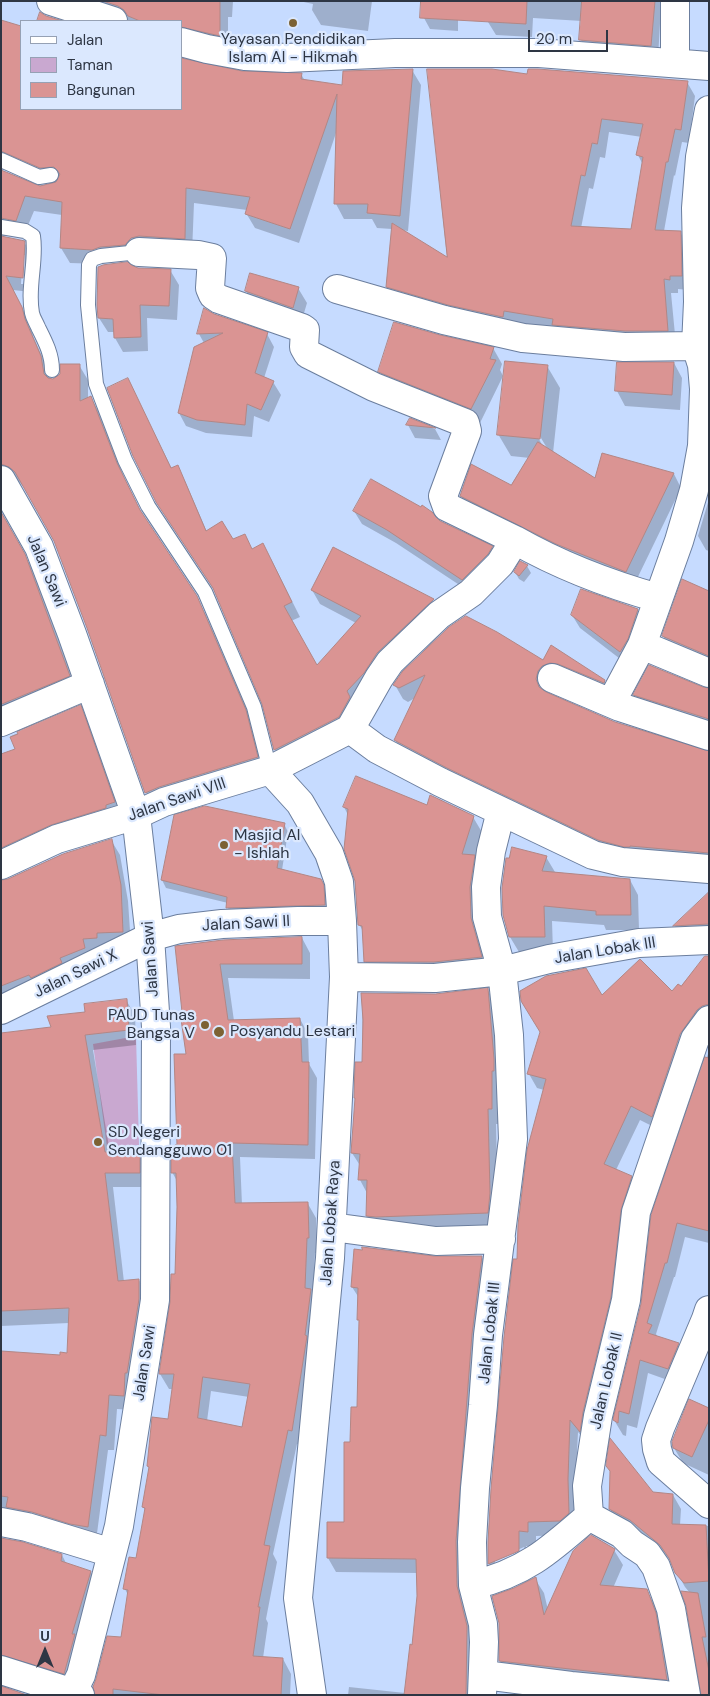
<!DOCTYPE html>
<html>
<head>
<meta charset="utf-8">
<style>
	body { margin:0 }
	#map { position:relative; width:710px; height:1696px; overflow:hidden; background:#c6dbff; font-family:"DM Sans",sans-serif }
	canvas { display:block }
	.frame { position:absolute; inset:0; border:2px solid #2e3644; pointer-events:none }
	.legend { position:absolute; left:20px; top:20px; width:162px; height:90px; box-sizing:border-box; background:#dbe8fe; border:1px solid #96a1b4; margin:0; padding:6px 9px; list-style:none; font-size:15px; color:#2e3644 }
	.legend li { display:flex; align-items:center; gap:10px; height:25px }
	.legend b { width:25px; border:1px solid #96a1b4 }
	.north { position:absolute; left:20px; top:1626px; width:50px; height:50px; -webkit-text-stroke:4px #dbe8fe; paint-order:stroke; rotate:0deg; font-size:14px; font-weight:700; line-height:20px; text-align:center; color:#2e3644 }
	.north::after { content:''; display:block; margin:auto; width:18px; height:22px; background:#2e3644; clip-path:polygon(50% 0,100% 100%,50% 72%,0 100%) }
	.scale { position:absolute; left:528px; top:30px; width:80px; height:22px; box-sizing:border-box; border:2px solid #2e3644; border-top:0; padding-left:6px; font-size:15px; line-height:18px; white-space:nowrap; color:#2e3644; -webkit-text-stroke:4px #dbe8fe; paint-order:stroke }
</style>
</head>
<body>
<div id="map">
<canvas width="710" height="1696"></canvas>
<div class="frame"></div>
<ul class="legend">
<li><b style="height:6px;background:#fff"></b>Jalan</li>
<li><b style="height:14px;background:#c9a8d0"></b>Taman</li>
<li><b style="height:14px;background:#da9493"></b>Bangunan</li>
</ul>
<div class="north">U</div>
<div class="scale">20 m</div>
</div>
<script>
const context = document.querySelector('canvas').getContext('2d');
context.lineJoin = 'round';
function paint(path, color) {
  context.fillStyle = color;
  context.fill(path, 'evenodd');
}
function stroke(path, color, width, dash) {
  context.strokeStyle = color;
  context.lineWidth = width;
  context.lineCap = dash ? 'butt' : 'round';
  context.setLineDash(dash || []);
  context.stroke(path);
}
function label(font, color, halo, rows, align = 'center') {
  context.font = font + ' "DM Sans",sans-serif';
  context.lineWidth = 4.5;
  context.setLineDash([]);
  context.textBaseline = 'middle';
  context.strokeStyle = halo;
  context.fillStyle = color;
  for (const [text, x, y, turn = 0] of rows) {
    context.save();
    context.translate(x, y);
    context.rotate((+turn || 0) * Math.PI / 180);
    context.textAlign = isNaN(turn) ? turn : align;
    if (halo) context.strokeText(text, 0, 0);
    context.fillText(text, 0, 0);
    context.restore();
  }
}
paint(new Path2D(`
	M 136,1036 L 139,1145 L 107,1147 L 93,1044 Z`), '#c9a8d0');
paint(new Path2D(`
	M 72,1 L 233,1 L 232,17 L 228,17 L 228,50 L 181,44 L 181,21 L 128,21 L 74,4 Z
	M 299,1 L 372,1 L 368,31 L 321,25 L 312,10 L 313,4 Z
	M 458,1 L 458,31 L 430,29 L 424,18 Z
	M 489,1 L 668,1 L 666,25 L 660,24 L 658,58 L 588,53 L 581,40 L 582,21 L 533,18 L 532,37 L 496,35 L 488,22 Z
	M 1,21 L 21,27 L 21,109 L 181,109 L 244,73 L 301,74 L 305,81 L 343,87 L 412,70 L 421,85 L 408,231 L 401,230 L 448,259 L 528,75 L 687,82 L 695,96 L 689,143 L 682,142 L 675,176 L 674,175 L 664,231 L 680,232 L 688,246 L 689,290 L 678,289 L 678,293 L 671,293 L 676,345 L 633,345 L 395,301 L 387,287 L 392,229 L 377,228 L 372,219 L 344,219 L 336,204 L 336,133 L 299,243 L 255,228 L 246,213 L 247,210 L 194,203 L 192,253 L 109,262 L 101,264 L 70,263 L 61,248 L 62,215 L 34,211 L 24,235 L 7,233 L 1,240 ZM 609,132 L 642,137 L 638,155 L 643,165 L 632,230 L 581,228 L 589,188 L 593,189 L 600,157 L 605,158 ZM 13,166 L 52,184 L 36,186 L 2,171 L 5,167 Z
	M 24,242 L 33,257 L 31,292 L 13,290 L 30,323 L 33,336 L 49,372 L 50,379 L 53,380 L 79,365 L 88,380 L 88,399 L 91,398 L 99,412 L 125,480 L 144,518 L 205,613 L 254,726 L 265,772 L 155,807 L 146,793 L 88,628 L 55,541 L 24,487 L 19,482 L 11,479 L 1,480 L 1,246 ZM 23,255 L 25,255 L 24,284 L 21,284 Z
	M 138,269 L 170,270 L 179,285 L 177,320 L 147,318 L 148,351 L 123,352 L 115,338 L 115,332 L 108,332 L 99,318 Z
	M 298,288 L 307,303 L 301,323 L 255,306 L 246,291 Z
	M 213,315 L 267,334 L 274,347 L 264,378 L 273,382 L 281,395 L 269,422 L 254,416 L 252,437 L 206,433 L 186,426 L 179,413 L 204,343 L 199,334 Z
	M 440,336 L 493,348 L 502,364 L 500,370 L 503,376 L 480,423 L 388,387 L 380,372 Z
	M 674,363 L 682,378 L 680,410 L 625,406 L 617,391 Z
	M 547,366 L 560,388 L 553,453 L 596,480 L 603,455 L 674,474 L 681,488 L 634,585 L 469,509 L 461,496 L 512,486 L 530,458 L 511,456 L 498,434 ZM 538,433 L 547,448 L 544,448 L 536,434 Z
	M 135,394 L 172,469 L 177,466 L 185,481 L 207,532 L 233,541 L 244,535 L 252,550 L 271,559 L 300,617 L 291,621 L 317,667 L 356,623 L 320,604 L 312,590 L 334,549 L 433,600 L 441,614 L 358,712 L 283,764 L 275,750 L 263,703 L 216,593 L 165,516 Z
	M 411,420 L 435,429 L 441,440 L 415,438 L 408,425 Z
	M 709,499 L 709,551 L 706,550 L 698,536 Z
	M 354,511 L 439,522 L 492,547 L 499,560 L 470,592 L 396,543 L 362,524 Z
	M 1,514 L 33,570 L 78,691 L 1,724 Z
	M 527,566 L 531,573 L 524,582 L 519,579 L 515,572 Z
	M 709,592 L 709,666 L 671,651 L 663,636 Z
	M 638,610 L 645,623 L 628,665 L 580,628 L 572,615 Z
	M 552,647 L 604,681 L 613,696 L 546,686 L 544,693 L 615,723 L 709,752 L 709,867 L 638,861 L 404,755 L 395,740 L 415,698 L 408,702 L 403,699 L 395,685 L 403,673 L 543,662 Z
	M 709,690 L 709,731 L 643,709 L 635,695 Z
	M 80,707 L 88,721 L 122,817 L 1,867 L 1,755 L 17,750 L 11,736 Z
	M 344,807 L 428,807 L 473,817 L 483,834 L 475,859 L 484,874 L 491,974 L 375,978 L 365,961 L 364,933 L 359,924 L 348,815 Z
	M 175,816 L 284,824 L 288,832 L 282,870 L 321,880 L 327,894 L 329,912 L 232,915 L 228,908 L 228,903 L 166,888 L 162,880 Z
	M 111,840 L 120,855 L 128,901 L 131,946 L 1,1004 L 1,881 L 7,881 Z
	M 546,857 L 555,872 L 630,880 L 638,895 L 639,930 L 606,930 L 604,925 L 552,921 L 553,952 L 519,952 L 510,937 L 510,860 Z
	M 707,896 L 709,896 L 709,939 L 683,940 L 675,926 Z
	M 302,938 L 310,953 L 310,979 L 228,978 L 234,1021 L 300,1019 L 308,1034 L 309,1064 L 317,1078 L 315,1159 L 240,1157 L 242,1205 L 308,1204 L 316,1218 L 317,1253 L 315,1253 L 313,1295 L 300,1445 L 297,1444 L 273,1554 L 277,1562 L 266,1619 L 268,1623 L 263,1658 L 283,1659 L 291,1674 L 290,1695 L 96,1695 L 122,1638 L 128,1595 L 125,1589 L 137,1560 L 145,1510 L 143,1507 L 150,1470 L 148,1466 L 169,1420 L 173,1389 L 169,1389 L 160,1374 L 177,1275 L 177,1181 L 172,1172 L 178,1146 L 188,1055 L 177,947 ZM 211,1391 L 249,1397 L 244,1428 L 207,1421 Z
	M 709,956 L 709,1022 L 660,1130 L 640,1120 L 616,1170 L 631,1177 L 639,1191 L 588,1444 L 578,1432 L 575,1495 L 577,1528 L 568,1535 L 536,1536 L 536,1546 L 526,1546 L 526,1565 L 498,1578 L 489,1564 L 489,1542 L 518,1261 L 544,1090 L 537,1088 L 529,1074 L 602,997 L 672,992 L 681,988 ZM 524,1547 L 525,1549 L 495,1563 L 495,1560 Z
	M 487,989 L 496,1004 L 500,1124 L 496,1124 L 498,1209 L 496,1228 L 376,1230 L 367,1216 L 368,1195 L 360,1180 L 361,1167 L 352,1153 L 356,1101 L 355,1098 L 357,1063 L 363,1063 L 362,994 L 435,995 Z
	M 126,1000 L 135,1015 L 136,1045 L 93,1050 L 110,1153 L 139,1154 L 148,1169 L 148,1187 L 113,1187 L 124,1282 L 139,1280 L 147,1295 L 132,1410 L 117,1409 L 114,1450 L 108,1450 L 96,1541 L 1,1509 L 1,1352 L 61,1357 L 68,1354 L 69,1323 L 1,1326 L 1,1035 L 53,1028 L 86,1013 Z
	M 709,1051 L 709,1243 L 685,1237 L 675,1277 L 674,1277 L 656,1334 L 658,1338 L 678,1344 L 686,1359 L 676,1383 L 648,1373 L 637,1428 L 627,1425 L 626,1436 L 623,1435 L 614,1420 L 642,1304 L 653,1216 Z
	M 482,1257 L 490,1271 L 474,1695 L 348,1695 L 349,1687 L 405,1693 L 413,1646 L 418,1596 L 418,1573 L 336,1572 L 328,1558 L 345,1524 L 351,1443 L 358,1408 L 360,1322 L 358,1319 L 359,1298 L 352,1287 L 436,1258 Z
	M 709,1409 L 709,1475 L 683,1463 L 674,1448 Z
	M 652,1493 L 673,1495 L 681,1509 L 680,1525 L 709,1526 L 709,1695 L 690,1593 L 685,1587 L 669,1559 L 639,1535 L 618,1523 L 610,1509 Z
	M 1,1539 L 62,1555 L 67,1565 L 91,1572 L 99,1587 L 72,1688 L 1,1672 Z
	M 614,1550 L 623,1565 L 613,1588 L 646,1590 L 655,1605 L 664,1629 L 675,1694 L 509,1676 L 500,1661 L 515,1589 L 535,1579 L 544,1593 L 548,1610 Z`), '#0003');
const building = new Path2D(`
	M 103,1 L 220,1 L 220,36 L 181,27 L 181,21 L 140,21 L 128,16 L 124,10 L 118,6 Z
	M 421,1 L 527,1 L 526,24 L 420,18 Z
	M 582,1 L 655,1 L 651,46 L 579,40 Z
	M 40,12 L 46,16 L 63,21 L 37,21 Z
	M 1,20 L 21,26 L 21,109 L 181,109 L 181,58 L 242,71 L 302,73 L 301,79 L 342,85 L 343,71 L 413,69 L 400,216 L 367,213 L 368,204 L 334,204 L 337,94 L 290,229 L 245,214 L 250,197 L 186,188 L 185,239 L 139,236 L 131,238 L 125,245 L 100,247 L 92,250 L 60,248 L 62,202 L 25,196 L 16,221 L 1,218 L 1,170 L 40,186 L 56,182 L 60,174 L 54,167 L 40,168 L 1,151 Z
	M 427,69 L 492,69 L 527,74 L 528,69 L 538,69 L 688,81 L 681,130 L 675,129 L 668,162 L 666,162 L 655,230 L 681,231 L 682,276 L 670,276 L 670,280 L 664,279 L 668,331 L 625,331 L 552,325 L 553,319 L 504,311 L 503,317 L 448,305 L 386,287 L 392,223 L 447,257 ZM 602,119 L 643,124 L 636,155 L 643,157 L 631,229 L 571,226 L 581,175 L 585,176 L 592,143 L 597,144 Z
	M 1,236 L 25,241 L 23,278 L 6,276 L 22,307 L 25,319 L 41,356 L 44,374 L 48,378 L 53,379 L 60,374 L 60,364 L 80,364 L 80,401 L 91,396 L 117,463 L 140,510 L 197,596 L 246,710 L 258,757 L 159,787 L 145,793 L 87,628 L 54,541 L 15,472 L 9,467 L 1,464 Z
	M 128,262 L 131,265 L 138,268 L 171,269 L 169,306 L 140,305 L 141,337 L 114,338 L 113,319 L 98,318 L 97,305 L 98,267 L 103,265 Z
	M 250,273 L 299,287 L 293,308 L 245,291 Z
	M 204,308 L 214,314 L 268,332 L 255,373 L 274,381 L 261,410 L 247,404 L 245,425 L 197,420 L 178,413 L 194,347 L 223,333 L 197,334 Z
	M 394,322 L 440,335 L 494,347 L 490,359 L 496,360 L 471,409 L 378,372 Z
	M 505,361 L 548,365 L 540,439 L 497,435 Z
	M 617,362 L 674,362 L 672,395 L 615,391 Z
	M 128,378 L 171,468 L 178,465 L 206,531 L 222,521 L 233,539 L 245,534 L 252,549 L 263,543 L 292,602 L 284,606 L 317,665 L 361,616 L 311,590 L 333,547 L 434,599 L 377,653 L 364,673 L 347,691 L 350,697 L 339,717 L 274,750 L 262,704 L 213,588 L 156,502 L 133,456 L 107,388 Z
	M 410,418 L 436,428 L 406,425 Z
	M 538,442 L 595,478 L 602,453 L 674,473 L 626,572 L 556,544 L 460,496 L 471,464 L 511,485 Z
	M 371,479 L 421,507 L 422,505 L 432,512 L 440,521 L 493,546 L 488,554 L 462,580 L 387,530 L 353,511 Z
	M 1,512 L 25,554 L 70,676 L 2,704 L 1,702 Z
	M 520,561 L 528,565 L 519,576 L 514,572 Z
	M 682,579 L 709,591 L 709,656 L 662,636 Z
	M 581,589 L 638,609 L 628,639 L 620,652 L 571,615 Z
	M 466,616 L 497,632 L 543,660 L 551,645 L 605,680 L 604,683 L 558,664 L 550,663 L 542,666 L 538,671 L 536,679 L 539,687 L 546,692 L 615,722 L 709,751 L 709,853 L 630,846 L 630,847 L 624,847 L 598,840 L 447,768 L 394,740 L 425,675 L 399,688 L 393,685 L 402,672 L 449,627 Z
	M 649,665 L 703,687 L 709,688 L 709,719 L 633,695 Z
	M 81,705 L 115,802 L 106,805 L 106,808 L 51,825 L 1,848 L 1,754 L 15,749 L 10,737 L 18,734 L 17,732 Z
	M 356,776 L 427,805 L 430,795 L 474,816 L 462,854 L 475,855 L 470,887 L 471,918 L 482,957 L 434,962 L 364,962 L 362,926 L 358,925 L 355,881 L 344,849 L 348,809 L 343,807 Z
	M 205,806 L 285,823 L 277,868 L 321,879 L 324,885 L 325,905 L 226,908 L 227,897 L 161,880 L 174,815 Z
	M 112,839 L 121,885 L 123,932 L 97,933 L 97,938 L 83,939 L 85,948 L 60,958 L 62,963 L 31,978 L 29,975 L 1,986 L 1,880 L 8,879 L 63,854 Z
	M 512,847 L 547,856 L 542,871 L 630,879 L 631,915 L 596,915 L 596,911 L 544,906 L 545,937 L 509,937 L 503,915 L 502,888 L 506,858 L 509,858 Z
	M 709,892 L 709,924 L 673,926 Z
	M 302,937 L 302,964 L 220,964 L 228,1020 L 300,1018 L 302,1062 L 309,1062 L 308,1145 L 232,1143 L 235,1203 L 308,1202 L 309,1238 L 307,1238 L 305,1288 L 311,1289 L 305,1335 L 307,1336 L 292,1431 L 288,1430 L 264,1545 L 270,1546 L 258,1607 L 260,1607 L 253,1656 L 283,1658 L 281,1695 L 164,1695 L 113,1689 L 113,1695 L 95,1695 L 93,1687 L 96,1679 L 107,1636 L 121,1637 L 128,1590 L 123,1589 L 129,1557 L 136,1558 L 145,1508 L 142,1507 L 149,1467 L 147,1466 L 152,1417 L 168,1419 L 174,1374 L 159,1374 L 170,1302 L 171,1274 L 175,1274 L 177,1207 L 176,1173 L 171,1173 L 171,1153 L 175,1153 L 175,1145 L 177,1145 L 174,1054 L 186,1054 L 180,1012 L 182,1012 L 175,946 L 223,940 ZM 203,1377 L 250,1384 L 242,1427 L 198,1418 Z
	M 705,956 L 709,956 L 709,1004 L 702,1006 L 697,1010 L 680,1034 L 652,1117 L 631,1106 L 604,1164 L 632,1176 L 621,1210 L 611,1297 L 583,1412 L 580,1432 L 570,1420 L 568,1479 L 569,1513 L 560,1521 L 528,1522 L 528,1532 L 519,1531 L 519,1551 L 488,1564 L 488,1542 L 491,1489 L 504,1337 L 513,1259 L 517,1259 L 518,1225 L 527,1150 L 546,1079 L 527,1074 L 540,1032 L 521,1001 L 520,991 L 546,976 L 586,968 L 602,995 L 640,959 L 672,991 L 678,984 L 681,986 Z
	M 488,988 L 494,1059 L 494,1071 L 492,1071 L 492,1109 L 488,1109 L 490,1193 L 488,1213 L 376,1217 L 366,1216 L 367,1180 L 358,1180 L 360,1154 L 351,1153 L 355,1098 L 354,1098 L 355,1062 L 362,1062 L 363,1020 L 361,993 L 435,994 Z
	M 127,999 L 129,1030 L 85,1035 L 105,1152 L 140,1153 L 140,1173 L 105,1173 L 118,1281 L 139,1279 L 139,1299 L 127,1373 L 125,1373 L 124,1396 L 109,1395 L 106,1436 L 100,1435 L 88,1527 L 70,1524 L 32,1512 L 6,1507 L 8,1497 L 1,1496 L 1,1351 L 60,1355 L 60,1352 L 67,1353 L 69,1308 L 1,1311 L 1,1033 L 51,1027 L 47,1016 L 85,1012 L 84,1004 Z
	M 705,1057 L 709,1058 L 709,1231 L 677,1223 L 667,1263 L 665,1263 L 647,1323 L 652,1325 L 648,1333 L 679,1343 L 668,1369 L 640,1360 L 629,1414 L 619,1411 L 618,1423 L 613,1420 L 613,1419 L 641,1304 L 651,1215 Z
	M 362,1247 L 434,1256 L 482,1256 L 472,1334 L 456,1541 L 457,1586 L 467,1626 L 466,1695 L 404,1695 L 410,1644 L 412,1645 L 417,1596 L 416,1559 L 327,1558 L 327,1522 L 344,1522 L 344,1442 L 350,1442 L 351,1407 L 357,1407 L 359,1320 L 357,1320 L 358,1288 L 351,1287 L 354,1249 L 362,1250 Z
	M 689,1399 L 709,1408 L 709,1420 L 692,1457 L 673,1448 L 672,1442 Z
	M 610,1438 L 653,1492 L 673,1494 L 672,1524 L 706,1525 L 709,1581 L 684,1583 L 675,1573 L 669,1558 L 660,1545 L 630,1520 L 609,1509 L 610,1471 L 606,1466 Z
	M 591,1535 L 615,1549 L 600,1585 L 647,1589 L 656,1613 L 667,1680 L 499,1661 L 499,1623 L 492,1596 L 514,1588 L 536,1577 L 544,1615 L 573,1551 Z
	M 1,1538 L 23,1542 L 62,1554 L 61,1561 L 91,1571 L 72,1634 L 75,1634 L 64,1674 L 1,1655 Z
	M 681,1591 L 698,1593 L 706,1637 L 702,1637 L 709,1671 L 709,1695 L 701,1695 L 686,1606 Z
	M 1,1686 L 27,1695 L 1,1695 Z`);
paint(building, '#da9493');
stroke(building, '#b28685', 1);
const lane = new Path2D(`
	M 1,160 L 39,177 L 51,175
	M 1,227 L 25,231 L 33,236 C 37,261 27,287 32,313 C 33,318 36,322 38,327 C 45,341 52,354 52,370
	M 139,252 L 101,256 L 92,259 L 89,265 L 88,305 L 96,384 L 125,460 L 148,506 L 205,592 L 254,707 L 270,770`);
const street = new Path2D(`
	M 51,1 L 113,21
	M 675,1 L 675,63
	M 181,42 L 207,49 L 245,56 L 287,58 L 395,53 L 539,53 L 709,66
	M 709,110 L 700,157 L 696,208 L 698,302 L 696,346 L 702,365 L 704,389 L 702,446 L 694,490 L 679,541 L 642,645 L 709,673
	M 139,252 L 198,255 L 212,258 L 210,288 L 213,295 L 219,299 L 302,328 L 305,330 L 304,347 L 308,354 L 374,387 L 465,423 L 467,431 L 443,496 L 447,507 L 515,540
	M 337,289 L 444,320 L 523,338 L 624,347 L 696,346
	M 1,480 L 39,547 L 72,634 L 136,815 L 150,937 L 156,1027 L 155,1300 L 119,1526 L 81,1675 L 71,1695
	M 552,678 L 620,707 L 709,736
	M 611,703 L 642,645
	M 1,722 L 90,684
	M 350,729 L 379,678 L 390,662 L 439,615 L 471,593 L 500,564 L 515,540 C 559,565 608,584 658,598
	M 350,729 L 377,749 L 440,782 L 593,855 L 622,862 L 709,869
	M 270,770 L 300,803 L 329,853 L 339,882 L 342,921 L 344,977 L 330,1258 L 298,1598 L 312,1695
	M 1,865 L 57,839 L 136,815 L 164,802 L 270,770 L 350,729
	M 344,977 L 435,978 L 502,971 L 549,959 L 639,943 L 709,940
	M 1,1010 L 150,937 L 179,929 L 222,924 L 298,921 L 342,921
	M 332,1227 L 436,1241 L 501,1239
	M 709,1310 L 706,1319 L 660,1428 L 656,1440 L 657,1449 L 661,1462 L 709,1504
	M 1,1522 L 27,1527 L 112,1553
	M 473,1585 C 525,1573 550,1550 589,1516
	M 1,1670 L 80,1695
	M 484,1675 L 571,1686 L 665,1695
	M 482,1695 L 484,1642 L 483,1624 L 473,1585 L 472,1542 L 475,1488 L 483,1405 L 488,1335 L 513,1139 L 509,1035 L 502,971 L 487,917 L 486,887 L 491,851 L 501,811
	M 686,1695 L 671,1609 L 656,1567 L 647,1554 L 632,1544 L 622,1534 L 589,1516 L 587,1486 L 598,1416 L 626,1300 L 636,1212 L 695,1039 L 709,1020`);
stroke(lane, '#6b7e9e', 16);
stroke(street, '#6b7e9e', 30);
stroke(lane, '#fff', 14);
stroke(street, '#fff', 28);
for (const [x, y, r, color] of [
	[293,23,5,"#7c6234"],
	[224,845,5,"#7c6234"],
	[205,1025,5,"#7c6234"],
	[219,1032,6,"#7c6234"],
	[98,1142,5,"#7c6234"]
]) {
  const dot = new Path2D();
  dot.arc(x, y, r, 0, 2 * Math.PI);
  context.fillStyle = color;
  context.fill(dot);
  stroke(dot, '#dbe8fe', 2);
}
label('16px', '#2e3644', '#dbe8fe', [
	["Yayasan Pendidikan",293,40,"center"],
	["Islam Al - Hikmah",293,58,"center"],
	["Masjid Al",234,836],
	["- Ishlah",234,854],
	["PAUD Tunas",195,1016,"right"],
	["Bangsa V",195,1034,"right"],
	["Posyandu Lestari",230,1032],
	["SD Negeri",108,1133],
	["Sendangguwo 01",108,1151]
], 'left');
label('16px', '#2e3644', '#dbe8fe', [
	["Jalan Sawi",46,571,67],
	["Jalan Sawi VIII",177,800,-19],
	["Jalan Sawi II",246,924,-3],
	["Jalan Lobak III",605,951,-9],
	["Jalan Sawi",151,959,-94],
	["Jalan Sawi X",76,974,-26],
	["Jalan Lobak Raya",331,1223,-86],
	["Jalan Lobak III",490,1333,-84],
	["Jalan Sawi",145,1363,-81],
	["Jalan Lobak II",607,1381,-77]
]);
</script>
</body>
</html>
